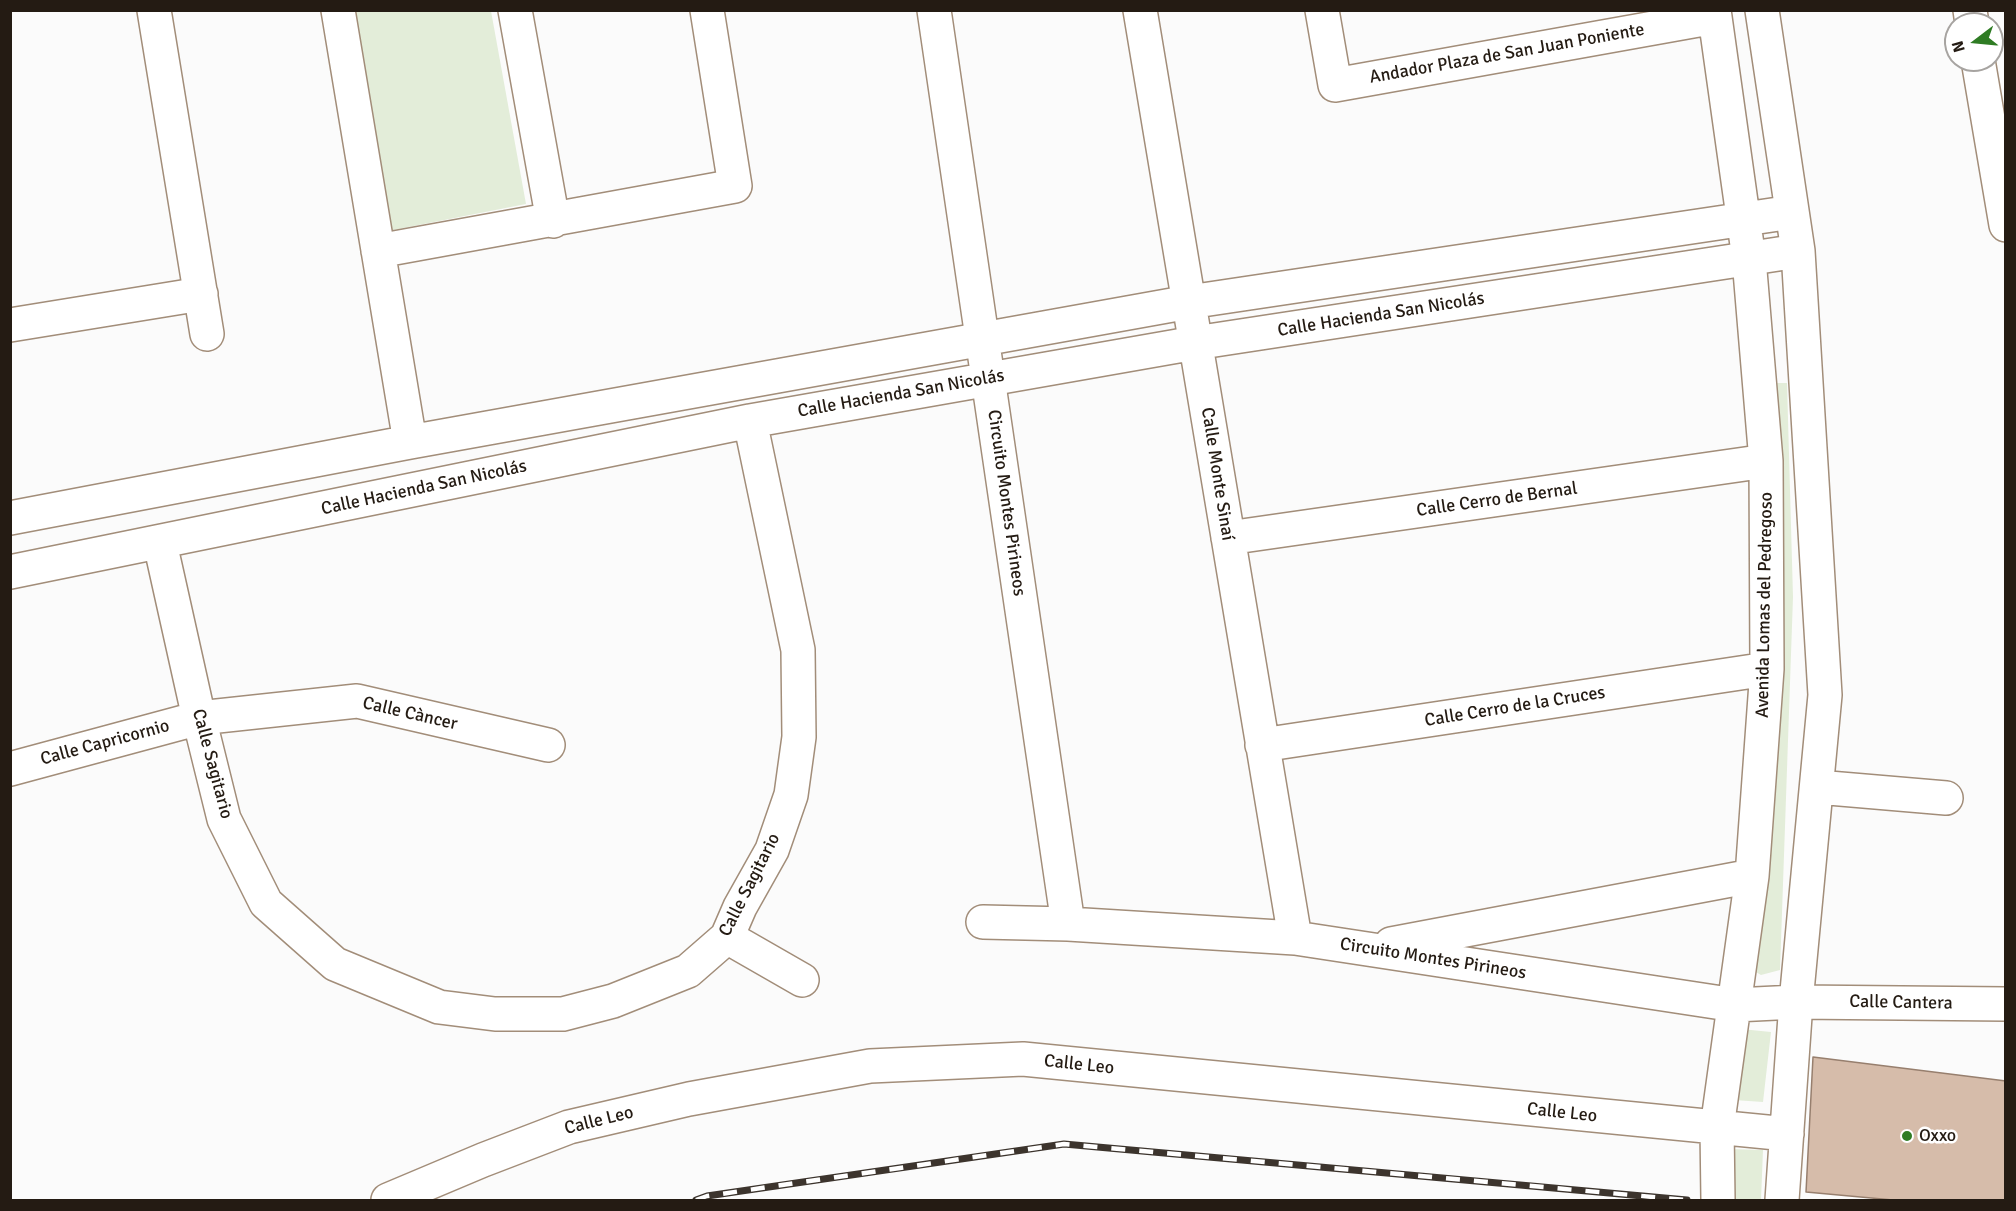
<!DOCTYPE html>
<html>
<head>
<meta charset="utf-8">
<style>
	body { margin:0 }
	#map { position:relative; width:2016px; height:1211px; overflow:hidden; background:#fbfbfb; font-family:Signika,sans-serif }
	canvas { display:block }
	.frame { position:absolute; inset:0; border:12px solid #241b13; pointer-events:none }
	.north { position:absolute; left:1944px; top:12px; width:60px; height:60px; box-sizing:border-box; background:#fff; border:2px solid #a7a4a1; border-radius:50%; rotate:254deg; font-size:16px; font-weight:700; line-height:24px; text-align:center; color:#241b13 }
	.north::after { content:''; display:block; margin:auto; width:21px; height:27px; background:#2f7c24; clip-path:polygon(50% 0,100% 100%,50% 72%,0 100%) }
</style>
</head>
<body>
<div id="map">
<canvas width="2016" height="1211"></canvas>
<div class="frame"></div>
<div class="north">N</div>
</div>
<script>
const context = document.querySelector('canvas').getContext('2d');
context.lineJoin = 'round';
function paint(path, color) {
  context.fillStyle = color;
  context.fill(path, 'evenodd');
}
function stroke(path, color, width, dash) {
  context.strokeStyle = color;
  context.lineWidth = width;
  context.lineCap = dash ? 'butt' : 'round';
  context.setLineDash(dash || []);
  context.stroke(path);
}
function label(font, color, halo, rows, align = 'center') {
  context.font = font + ' Signika,sans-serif';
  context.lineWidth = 5;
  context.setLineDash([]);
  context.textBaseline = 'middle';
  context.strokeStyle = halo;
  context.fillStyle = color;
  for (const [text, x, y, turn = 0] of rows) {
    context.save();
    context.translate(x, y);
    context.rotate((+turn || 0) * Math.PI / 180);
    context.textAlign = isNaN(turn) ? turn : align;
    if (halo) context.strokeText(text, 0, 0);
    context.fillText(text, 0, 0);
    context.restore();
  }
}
paint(new Path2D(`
	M 351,11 L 491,11 L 526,204 L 383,232 Z
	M 1771,383 L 1787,383 L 1793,597 L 1780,970 L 1761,975 L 1749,968 Z
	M 1741,1029 L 1771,1032 L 1763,1102 L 1734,1100 Z
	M 1729,1149 L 1763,1150 L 1761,1200 L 1730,1200 Z`), '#e3edd9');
const building = new Path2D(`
	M 1813,1057 L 2006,1081 L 2006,1200 L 1893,1200 L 1806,1192 Z`);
paint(building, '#d6bcaa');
stroke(building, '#977f6e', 1.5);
const minor = new Path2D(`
	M 154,10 L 207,334
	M 338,10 L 410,442
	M 515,10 L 553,221
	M 934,10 L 1068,924
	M 1140,10 L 1295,938
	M 1322,10 L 1335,85 L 1715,17
	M 1714,10 L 1749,259 L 1766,461 L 1767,669 L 1752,876 L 1717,1128 L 1718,1200
	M 1762,10 L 1798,251 L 1825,695 L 1796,1002 L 1782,1200
	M 1970,10 L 1972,24
	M 1978,60 L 2006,225
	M 378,251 L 735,186 L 707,10
	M 10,325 L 201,294
	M 10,518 L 410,442 L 1189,302 L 1792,212
	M 1228,538 L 1766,461
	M 160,543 L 199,718 L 224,819 L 266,903 L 335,964 L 439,1007 L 495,1014 L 563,1014 L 613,1001 L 688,971 L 727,937 L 740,907 L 772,850 L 791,795 L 799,737 L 798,650 L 750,421
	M 10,572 L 750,421 L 1195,343 L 1798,251
	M 1262,745 L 1767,669
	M 10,769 L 199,718 L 357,701 L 548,745
	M 1817,787 L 1946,798
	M 983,922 L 1068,924 L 1295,938 L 1735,1005 L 1796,1002 L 2006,1004
	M 727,937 L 802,980
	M 1391,944 L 1752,876
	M 388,1200 L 483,1160 L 569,1127 L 689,1099 L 870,1066 L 1023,1059 L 1787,1134`);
stroke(minor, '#a28d79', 36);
stroke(minor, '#fff', 33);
const rail = new Path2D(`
	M 696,1200 L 707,1196 L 1064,1144 L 1687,1200`);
stroke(rail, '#3c342d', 7);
stroke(rail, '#fff', 4.5, [14]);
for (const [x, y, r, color] of [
	[1907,1136,6,"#2f7c24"]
]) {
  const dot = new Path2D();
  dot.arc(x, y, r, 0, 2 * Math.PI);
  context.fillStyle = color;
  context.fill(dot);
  stroke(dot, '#fff', 2);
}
label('18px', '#241b13', '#fff', [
	["Andador Plaza de San Juan Poniente",1507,54,-10],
	["Calle Hacienda San Nicolás",1381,315,-9],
	["Calle Hacienda San Nicolás",901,394,-10],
	["Calle Monte Sinaí",1217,474,81],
	["Calle Hacienda San Nicolás",424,488,-12],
	["Calle Cerro de Bernal",1497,500,-8],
	["Circuito Montes Pirineos",1006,503,82],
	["Avenida Lomas del Pedregoso",1765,605,-89],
	["Calle Cerro de la Cruces",1515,707,-9],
	["Calle Càncer",410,714,13],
	["Calle Capricornio",105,743,-15],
	["Calle Sagitario",212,764,75],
	["Calle Sagitario",750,885,-63],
	["Circuito Montes Pirineos",1433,959,9],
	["Calle Cantera",1901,1003,1],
	["Calle Leo",1079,1065,6],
	["Calle Leo",1562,1113,6],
	["Calle Leo",599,1121,-14]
]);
label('18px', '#241b13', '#fff', [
	["Oxxo",1919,1136]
], 'left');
</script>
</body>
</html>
